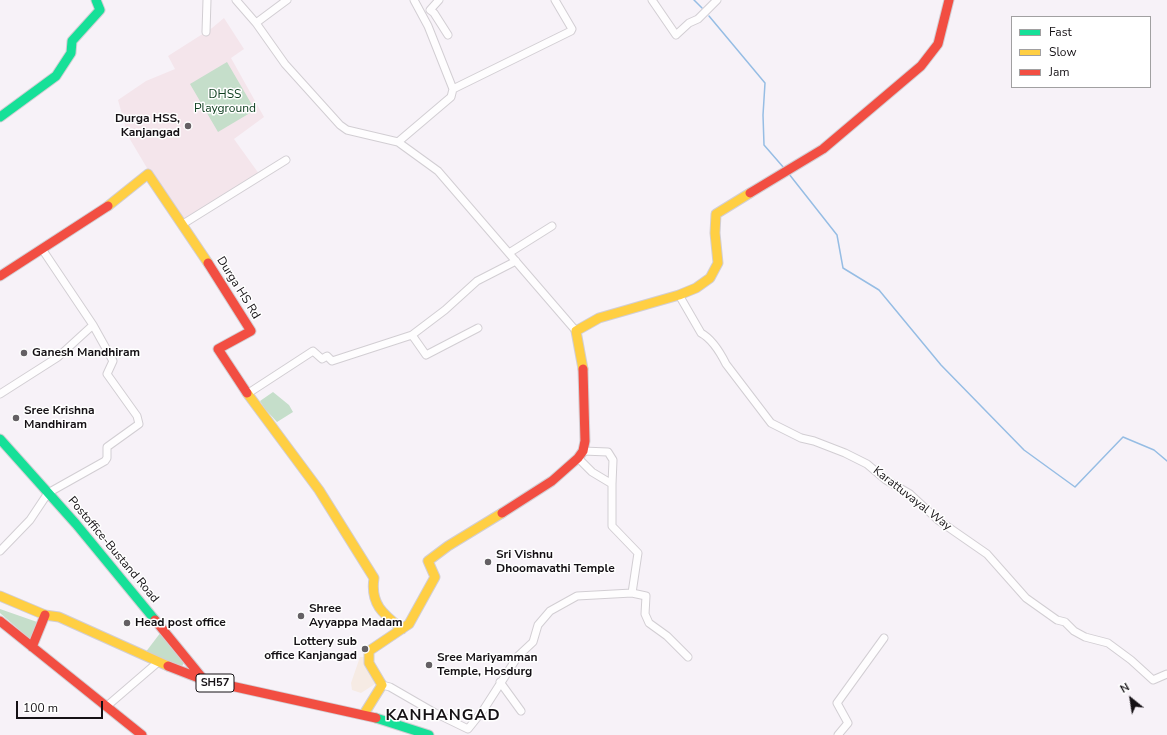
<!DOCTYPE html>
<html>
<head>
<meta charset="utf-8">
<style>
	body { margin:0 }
	#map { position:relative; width:1167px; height:735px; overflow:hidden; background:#f7f2f8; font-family:"Nunito Sans",sans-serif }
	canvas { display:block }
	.legend { position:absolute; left:1011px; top:16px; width:140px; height:72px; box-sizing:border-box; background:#fff; border:1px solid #a1a0a1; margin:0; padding:5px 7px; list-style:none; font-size:12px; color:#151115 }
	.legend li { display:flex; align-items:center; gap:8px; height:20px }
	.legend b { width:20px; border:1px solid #a1a0a1 }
	.north { position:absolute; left:1111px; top:679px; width:40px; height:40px; -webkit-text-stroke:3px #fff; paint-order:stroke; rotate:330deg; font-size:11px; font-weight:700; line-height:16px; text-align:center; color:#151115 }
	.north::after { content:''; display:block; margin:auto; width:14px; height:18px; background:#151115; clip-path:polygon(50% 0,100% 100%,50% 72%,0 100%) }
	.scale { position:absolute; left:16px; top:701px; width:87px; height:18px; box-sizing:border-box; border:2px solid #151115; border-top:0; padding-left:5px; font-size:12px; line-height:14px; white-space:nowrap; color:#151115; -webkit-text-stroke:3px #fff; paint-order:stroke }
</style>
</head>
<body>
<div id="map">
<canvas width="1167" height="735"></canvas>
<ul class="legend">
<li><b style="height:5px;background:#16e098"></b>Fast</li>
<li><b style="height:5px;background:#ffcf43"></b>Slow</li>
<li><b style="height:5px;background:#f24e42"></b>Jam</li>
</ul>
<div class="north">N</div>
<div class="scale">100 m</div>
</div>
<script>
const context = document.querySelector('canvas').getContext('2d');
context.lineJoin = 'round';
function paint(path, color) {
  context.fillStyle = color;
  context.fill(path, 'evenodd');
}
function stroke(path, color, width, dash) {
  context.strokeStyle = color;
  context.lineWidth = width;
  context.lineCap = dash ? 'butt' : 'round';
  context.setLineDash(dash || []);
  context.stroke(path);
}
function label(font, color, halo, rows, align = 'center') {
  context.font = font + ' "Nunito Sans",sans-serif';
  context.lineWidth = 3;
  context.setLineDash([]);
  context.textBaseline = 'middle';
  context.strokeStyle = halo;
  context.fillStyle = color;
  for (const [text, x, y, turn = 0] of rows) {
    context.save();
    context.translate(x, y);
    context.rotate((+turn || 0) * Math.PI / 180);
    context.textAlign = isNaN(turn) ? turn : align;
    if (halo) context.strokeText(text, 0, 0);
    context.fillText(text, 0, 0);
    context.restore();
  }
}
paint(new Path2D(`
	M 360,657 L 365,657 L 375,684 L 361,693 L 352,690 L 351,683 Z`), '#f6ebe4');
paint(new Path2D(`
	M 224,18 L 244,49 L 231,58 L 264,117 L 234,139 L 262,178 L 182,227 L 128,136 L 118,100 L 146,81 L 175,69 L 168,56 L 212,28 Z`), '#f4e5eb');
paint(new Path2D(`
	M 227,62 L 255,110 L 218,132 L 190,84 Z
	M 273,392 L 289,405 L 293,412 L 277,422 L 265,409 L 260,401 Z
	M 0,609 L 40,623 L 31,640 L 0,613 Z
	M 161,632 L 184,663 L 182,666 L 145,653 Z`), '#c5deca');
stroke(new Path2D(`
	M 694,0 L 702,8
	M 709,16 L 765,83 L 763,115 L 764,145 L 784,168
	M 789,174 L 837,235 L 843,268 L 879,290 L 941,365 L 1024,450 L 1075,487 L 1123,437 L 1154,450 L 1167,461`), '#96bde4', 1.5);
const street = new Path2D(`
	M 236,0 L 256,23 L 285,64 L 340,125 L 347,130 L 398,142 L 438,171 L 576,331
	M 439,0 L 430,10 L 434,13 L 448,35
	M 652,0 L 676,35 L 689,23 L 698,19 L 717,0
	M 256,23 L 287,0
	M 206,32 L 207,0
	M 453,89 L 571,31 L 572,29 L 555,0
	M 398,142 L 451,97 L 453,89 L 428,26 L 414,0
	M 183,224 L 286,160
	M 509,253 L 552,226
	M 679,295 L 701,333 C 712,339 720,352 726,364 L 771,423 L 801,438 L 814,441 L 845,453 L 867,464 L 886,480 L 910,494 L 938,520 L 987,554 L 1026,598 L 1057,620 L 1065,622 L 1074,631 L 1085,637 L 1108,643 L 1131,660 L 1153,680 L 1167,674
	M 412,335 L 426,355 L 478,328
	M 0,394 L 58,357 L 93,325
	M 247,394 L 313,351 L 322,359 L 327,356 L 332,361 L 412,335 L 445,310 L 477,281 L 516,261
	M 583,451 L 608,452 L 613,460 L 612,484
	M 578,458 L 592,472 L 612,484 L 612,526 L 638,553 L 632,593
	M 0,551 L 30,520 L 48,493 L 105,461 L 107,458 L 107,447 L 139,424 L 137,416 L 107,374 L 113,361 L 93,325 L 42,249
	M 500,682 L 521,711
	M 382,685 L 390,687 L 435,713 L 468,729 L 484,709 L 518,656 L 533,642 L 538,625 L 550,611 L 577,596 L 632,593 L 646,596 L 645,614 L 649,623 L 667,636 L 688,657
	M 107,706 L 157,663
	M 838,735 L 848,723 L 837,703 L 884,638`);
const fast = new Path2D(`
	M 0,117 L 56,76 L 71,53 L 72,41 L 100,10 L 96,0
	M 0,439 L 76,524 L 155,620
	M 376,718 L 429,735`);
const slow = new Path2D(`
	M 108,206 L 148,174 L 208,263
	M 583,369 L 576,331 L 599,318 L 679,295 L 696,288 L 710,278 L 718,263 L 715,233 L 716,214 L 750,193
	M 247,393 L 319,490 L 374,578 C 370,604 383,614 402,629
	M 0,596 L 45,615 L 59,617 L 168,666
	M 364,714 L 382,685 L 369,663 L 369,651 L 409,624 L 435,577 L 428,561 L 448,546 L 502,513`);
const jam = new Path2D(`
	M 750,193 L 823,149 L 921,66 L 938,44 L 949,0
	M 208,263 L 251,331 L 218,349 L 247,393
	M 0,276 L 108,206
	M 502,513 L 552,481 L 578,458 L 583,451 L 585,441 L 583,369
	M 155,620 L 204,680
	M 0,621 L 142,735
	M 32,647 L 45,615
	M 168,666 L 204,680 L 376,718`);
stroke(street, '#d2ced3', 9);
stroke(fast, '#d2ced3', 11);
stroke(slow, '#d2ced3', 11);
stroke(jam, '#d2ced3', 11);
stroke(street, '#fefdfe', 7);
stroke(fast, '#16e098', 9);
stroke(slow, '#ffcf43', 9);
stroke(jam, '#f24e42', 9);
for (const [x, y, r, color] of [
	[188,126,4,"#646064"],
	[24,353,4,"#646064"],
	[16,418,4,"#646064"],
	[488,562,4,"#646064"],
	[301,616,4,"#646064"],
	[127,623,4,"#646064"],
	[365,649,4,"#646064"],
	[429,665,4,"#646064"]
]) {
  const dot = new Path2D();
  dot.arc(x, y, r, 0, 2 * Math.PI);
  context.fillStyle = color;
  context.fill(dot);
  stroke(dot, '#fff', 1.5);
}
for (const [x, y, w] of [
	[215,683,38]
]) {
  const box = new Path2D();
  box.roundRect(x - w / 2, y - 9, w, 18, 3);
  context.fillStyle = '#fff';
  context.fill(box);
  stroke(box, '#151115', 1);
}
label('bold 11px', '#151115', null, [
	["SH57",215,683]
]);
label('12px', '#0b3c1c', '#fff', [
	["DHSS",225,95],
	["Playground",225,109]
]);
label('bold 12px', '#151115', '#fff', [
	["Durga HSS,",180,119,"right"],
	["Kanjangad",180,133,"right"],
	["Ganesh Mandhiram",32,353],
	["Sree Krishna",24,411],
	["Mandhiram",24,425],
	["Sri Vishnu",496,555],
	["Dhoomavathi Temple",496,569],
	["Shree",309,609],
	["Ayyappa Madam",309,623],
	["Head post office",135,623],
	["Lottery sub",357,642,"right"],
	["office Kanjangad",357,656,"right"],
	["Sree Mariyamman",437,658],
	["Temple, Hosdurg",437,672]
], 'left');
label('12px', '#151115', '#fff', [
	["Durga HS Rd",238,288,58],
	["Karattuvayal Way",912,499,38],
	["Postoffice-Bustand Road",113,550,50]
]);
context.letterSpacing = '1px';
label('bold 16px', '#151115', '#fff', [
	["KANHANGAD",443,716]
]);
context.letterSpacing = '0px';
</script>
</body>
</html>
